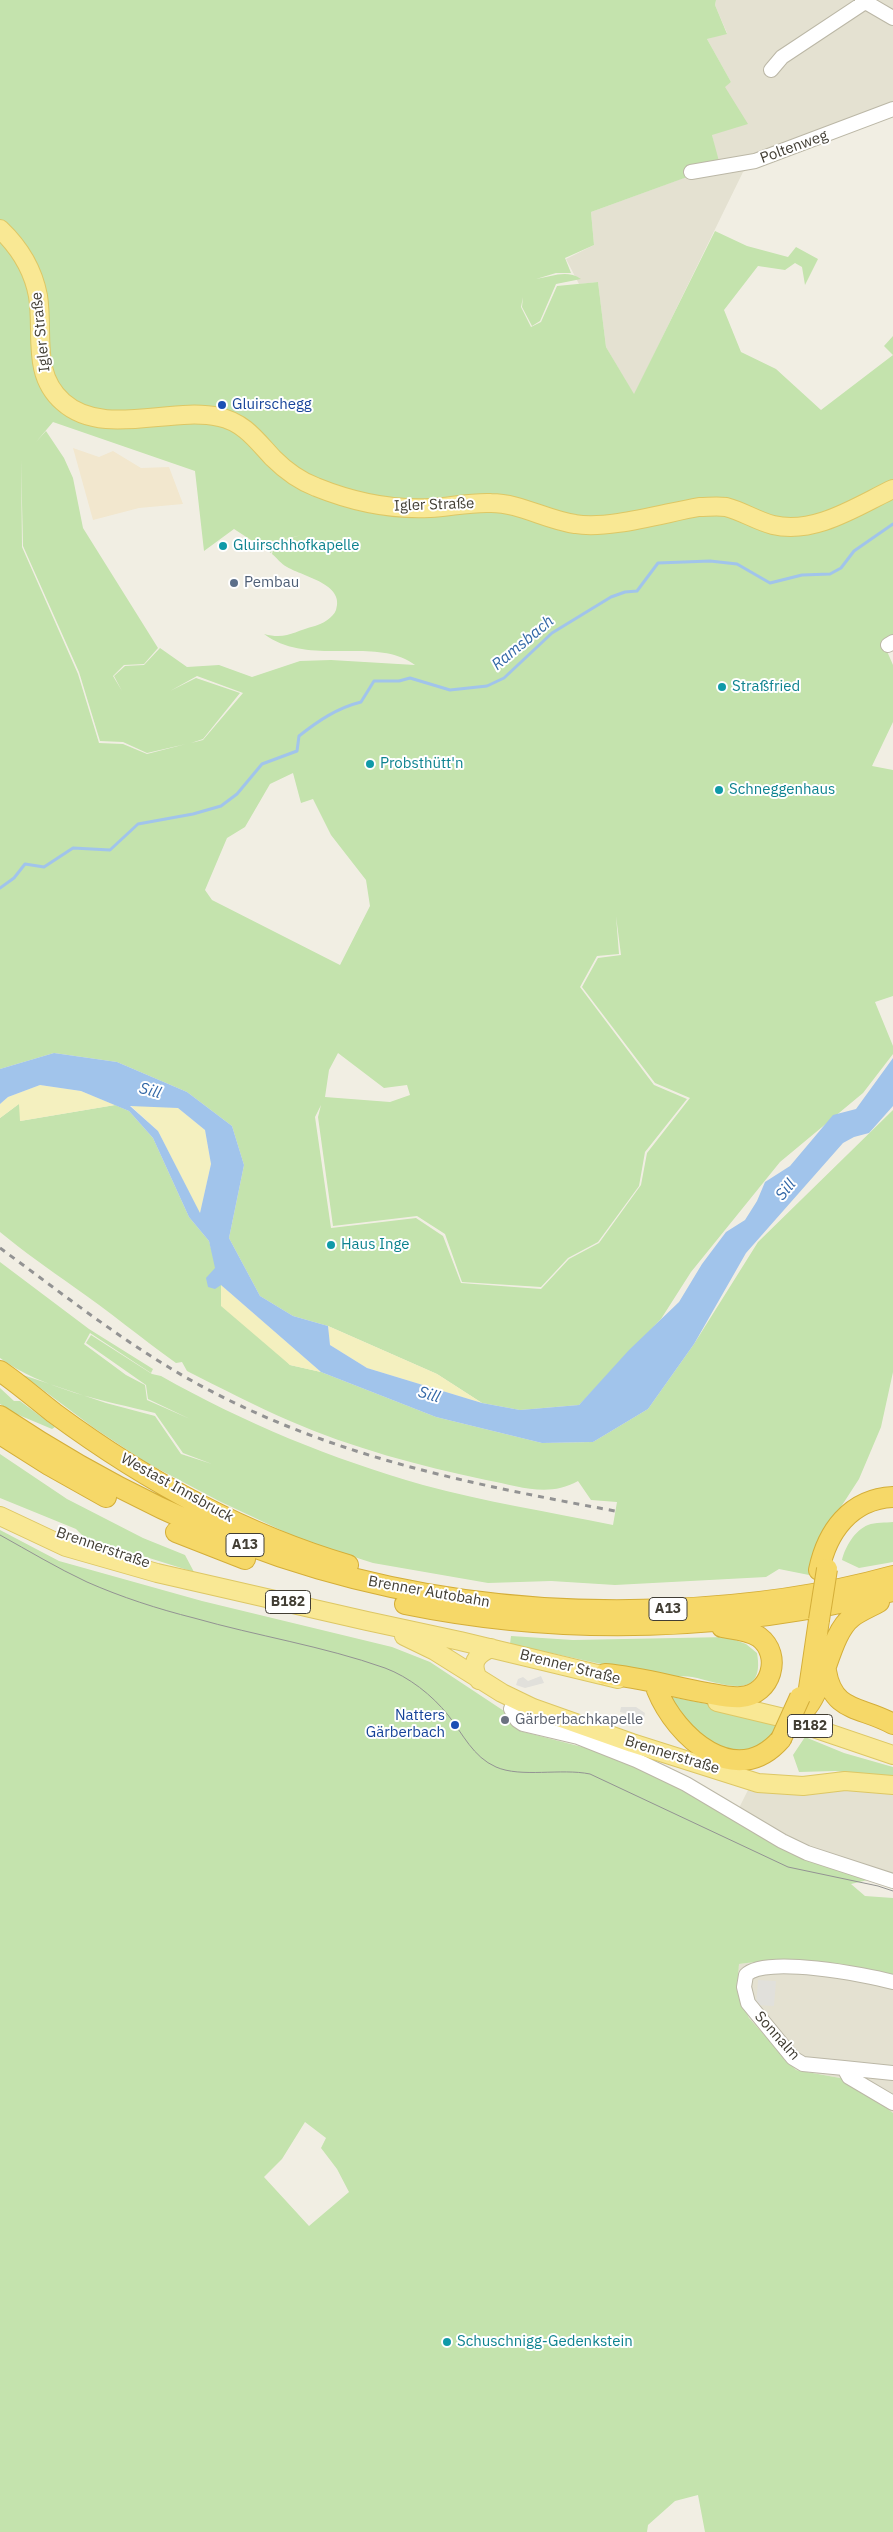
<!DOCTYPE html>
<html>
<head>
<meta charset="utf-8">
<style>
	body { margin:0 }
	canvas { display:block; background:#f1eee3 }
</style>
</head>
<body>
<canvas width="893" height="2532"></canvas>
<script>
const context = document.querySelector('canvas').getContext('2d');
context.lineJoin = 'round';
function paint(path, color) {
  context.fillStyle = color;
  context.fill(path, 'evenodd');
}
function stroke(path, color, width, dash) {
  context.strokeStyle = color;
  context.lineWidth = width;
  context.lineCap = dash ? 'butt' : 'round';
  context.setLineDash(dash || []);
  context.stroke(path);
}
function label(font, color, halo, rows, align = 'center') {
  context.font = font + ' "IBM Plex Sans",sans-serif';
  context.lineWidth = 4;
  context.setLineDash([]);
  context.textBaseline = 'middle';
  context.strokeStyle = halo;
  context.fillStyle = color;
  for (const [text, x, y, turn = 0] of rows) {
    context.save();
    context.translate(x, y);
    context.rotate((+turn || 0) * Math.PI / 180);
    context.textAlign = isNaN(turn) ? turn : align;
    if (halo) context.strokeText(text, 0, 0);
    context.fillText(text, 0, 0);
    context.restore();
  }
}
paint(new Path2D(`
	M 716,0 L 893,0 L 893,106 L 743,172 L 634,395 L 606,347 L 598,282 L 579,284 L 566,259 L 594,245 L 591,212 L 719,165 L 712,135 L 725,86 L 731,82 L 707,39 L 727,33 L 715,5 Z
	M 852,1789 L 893,1790 L 893,1884 L 734,1818 L 748,1790 L 792,1795 Z
	M 763,1961 L 813,1962 L 893,1978 L 893,2113 L 851,2080 L 796,2070 L 749,2018 L 737,1991 L 739,1964 Z`), '#e4e1d1');
paint(new Path2D(`
	M 73,448 L 99,457 L 113,451 L 141,468 L 169,467 L 183,504 L 139,508 L 93,520 Z`), '#f2e7ce');
paint(new Path2D(`
	M 0,0 L 716,0 L 715,5 L 727,34 L 707,39 L 731,82 L 725,87 L 748,124 L 712,135 L 720,165 L 591,212 L 594,245 L 565,258 L 571,273 L 556,273 L 536,279 C 552,277 566,269 581,279 L 556,284 L 540,321 L 532,326 L 522,307 L 523,297 L 521,307 L 531,327 L 541,322 L 557,286 L 598,282 L 606,347 L 634,394 L 715,231 L 747,246 L 788,257 L 796,247 L 818,259 L 805,285 L 802,267 L 795,263 L 785,270 L 758,266 L 724,310 L 741,352 L 776,369 L 821,410 L 893,355 L 884,346 L 893,336 L 893,482 L 878,491 L 774,532 L 893,496 L 893,643 L 886,649 L 893,665 L 893,722 L 872,766 L 893,770 L 893,996 L 875,1002 L 893,1046 L 893,1054 L 863,1093 L 780,1162 L 691,1272 L 661,1319 L 579,1405 L 520,1410 L 482,1403 L 437,1374 L 328,1326 L 293,1316 L 260,1296 L 229,1238 L 244,1165 L 232,1126 L 187,1092 L 117,1062 L 54,1053 L 0,1069 ZM 53,422 L 195,471 L 204,551 L 234,529 L 271,553 L 275,542 L 301,535 L 275,543 L 272,554 C 277,558 281,564 287,567 C 304,577 345,584 336,610 C 333,618 322,624 315,626 C 294,631 287,640 264,634 C 310,668 375,635 415,665 L 331,660 L 300,661 L 252,677 L 219,665 L 187,667 L 160,648 L 144,665 L 125,666 L 114,676 L 122,691 L 113,676 L 124,665 L 144,664 L 158,648 L 83,528 L 73,478 L 64,458 L 46,431 L 36,442 ZM 21,459 L 23,546 L 79,672 L 100,741 L 123,742 L 147,753 L 186,744 L 147,754 L 123,744 L 99,743 L 78,674 L 22,547 ZM 197,676 L 243,693 L 203,740 L 191,743 L 203,739 L 240,693 L 196,678 L 170,691 ZM 293,773 L 301,803 L 313,799 L 331,835 L 366,880 L 370,906 L 340,965 L 212,900 L 205,890 L 227,838 L 245,827 L 270,784 ZM 616,916 L 621,955 L 598,958 L 582,987 L 655,1083 L 690,1098 L 647,1153 L 641,1185 L 599,1243 L 569,1259 L 541,1289 L 461,1283 L 443,1236 L 416,1218 L 331,1228 L 315,1117 L 321,1105 L 318,1117 L 333,1226 L 417,1216 L 445,1234 L 462,1282 L 541,1287 L 568,1258 L 598,1242 L 639,1186 L 645,1152 L 687,1099 L 654,1085 L 580,987 L 597,956 L 619,954 ZM 338,1053 L 384,1088 L 407,1085 L 410,1095 L 390,1102 L 325,1097 L 329,1070 Z
	M 20,1103 L 20,1121 L 115,1105 L 129,1111 L 153,1138 L 189,1217 L 209,1241 L 221,1285 L 290,1365 L 321,1372 L 436,1417 L 542,1443 L 593,1442 L 648,1409 L 694,1344 L 758,1242 L 893,1110 L 893,1372 L 881,1427 L 859,1479 L 828,1527 L 809,1575 L 779,1569 L 766,1577 L 615,1585 L 551,1581 L 488,1583 L 373,1563 L 304,1541 L 219,1501 L 147,1463 L 94,1428 L 23,1375 L 106,1403 L 155,1416 L 181,1454 L 212,1464 L 183,1453 L 155,1413 C 105,1401 42,1389 0,1358 L 0,1262 L 89,1329 L 153,1369 L 151,1373 L 90,1333 L 84,1344 L 126,1375 L 145,1385 L 147,1400 L 190,1419 L 148,1399 L 146,1385 L 86,1343 L 91,1335 L 152,1374 L 161,1376 C 244,1423 332,1459 423,1485 C 485,1502 550,1512 613,1525 L 617,1502 L 591,1500 L 578,1481 C 548,1498 519,1486 486,1480 C 420,1466 352,1448 290,1421 C 255,1406 221,1388 187,1371 L 182,1362 L 176,1363 C 141,1338 109,1311 74,1287 C 49,1269 24,1252 0,1232 L 0,1118 Z
	M 0,1388 L 14,1401 L 20,1401 L 55,1427 L 52,1429 L 14,1413 L 0,1404 Z
	M 0,1454 L 67,1499 L 143,1538 L 185,1555 L 194,1572 L 85,1538 L 76,1529 L 0,1498 Z
	M 893,1522 L 893,1562 L 859,1568 L 842,1560 C 845,1547 855,1530 868,1525 C 875,1522 886,1523 893,1522 Z
	M 0,1530 L 59,1561 L 202,1601 L 392,1647 L 430,1662 L 504,1711 L 520,1731 L 633,1760 L 734,1818 L 876,1878 L 851,1884 L 865,1896 L 893,1898 L 893,1978 C 838,1967 796,1956 739,1964 L 737,1991 L 749,2018 L 796,2070 L 851,2080 L 893,2113 L 893,2532 L 705,2532 L 698,2495 L 675,2501 L 648,2525 L 647,2532 L 0,2532 ZM 305,2122 L 326,2138 L 321,2148 L 337,2169 L 349,2192 L 309,2226 L 264,2177 L 282,2159 Z
	M 511,1636 L 573,1640 L 727,1637 L 746,1644 L 757,1653 C 766,1704 719,1682 692,1677 C 683,1675 673,1677 665,1678 L 510,1644 Z
	M 667,1696 L 727,1708 L 781,1725 L 770,1743 L 746,1754 L 705,1743 Z
	M 805,1737 L 844,1753 L 893,1767 L 893,1777 L 835,1771 L 799,1772 L 793,1755 Z`), '#c4e3ad');
paint(new Path2D(`
	M 40,1085 L 81,1091 L 115,1105 L 20,1121 L 19,1104 L 0,1118 L 0,1104 L 8,1097 Z
	M 130,1105 L 178,1108 L 205,1130 L 211,1164 L 200,1214 L 158,1131 Z
	M 221,1285 L 321,1372 L 290,1365 L 221,1306 Z
	M 328,1326 L 437,1374 L 482,1403 L 367,1368 L 330,1345 Z`), '#f4f0bf');
paint(new Path2D(`
	M 541,1676 L 544,1683 L 525,1688 L 516,1685 L 518,1679 L 523,1677 L 528,1681 Z
	M 621,1707 L 636,1707 L 645,1713 L 644,1718 L 620,1712 Z
	M 758,1980 L 776,1981 L 774,2006 L 756,2005 Z`), '#e1e0db');
paint(new Path2D(`
	M 54,1053 L 117,1062 L 187,1092 L 232,1126 L 244,1165 L 229,1238 L 260,1296 L 293,1316 L 328,1326 L 330,1345 L 367,1368 L 482,1403 L 520,1410 L 579,1405 L 629,1350 L 679,1302 L 702,1264 L 726,1232 L 745,1220 L 757,1201 L 765,1182 L 790,1166 L 833,1115 L 856,1109 L 893,1058 L 893,1106 L 869,1133 L 854,1137 L 843,1143 L 746,1253 L 694,1344 L 648,1409 L 593,1442 L 542,1443 L 436,1417 L 321,1372 L 221,1285 L 215,1289 L 208,1287 L 206,1278 L 215,1268 L 209,1241 L 189,1217 L 153,1138 L 129,1111 L 81,1091 L 40,1085 L 8,1097 L 0,1104 L 0,1069 ZM 130,1106 L 178,1108 L 205,1130 L 211,1164 L 200,1213 L 158,1131 Z`), '#a1c4eb');
stroke(new Path2D(`
	M 0,888 L 14,878 L 25,864 L 44,867 L 73,848 L 110,850 L 138,824 L 193,814 L 221,806 L 237,794 L 262,764 L 297,751 L 299,736 C 318,721 337,708 361,702 L 374,681 L 399,681 L 410,678 L 450,690 L 487,686 L 504,678 L 552,633 L 611,597 L 625,592 L 637,591 L 658,563 L 710,561 L 737,564 L 770,583 L 802,575 L 830,574 L 841,568 L 854,551 L 893,524`), '#a1c4eb', 3);
const minor = new Path2D(`
	M 862,0 L 893,18
	M 771,70 L 782,57 L 865,2
	M 691,172 L 755,161 L 893,109
	M 888,645 L 893,642
	M 515,1699 L 511,1709 L 517,1720 L 523,1724 L 578,1737 L 636,1760 L 686,1784 L 782,1841 L 807,1853 L 893,1881
	M 844,2068 L 803,2064 L 793,2058 L 748,2003 L 744,1987 L 746,1975 C 764,1955 867,1975 893,1982
	M 893,2073 L 844,2068 L 849,2077 L 893,2103`);
const major = new Path2D(`
	M 0,229 C 20,248 33,269 38,296 C 44,333 31,374 63,402 C 103,438 171,406 219,417 C 244,422 257,441 273,458 C 285,470 300,481 316,487 C 353,502 390,510 430,508 C 450,507 470,502 491,503 C 520,503 546,520 575,524 C 608,530 664,513 699,507 C 708,507 717,506 726,507 C 742,511 757,521 773,525 C 815,535 857,506 893,489
	M 0,1516 L 66,1547 L 157,1573 L 367,1621 L 460,1641 L 618,1679
	M 404,1636 L 435,1651 L 502,1693 L 533,1708 L 632,1743 L 758,1783 L 803,1786 L 845,1781 L 893,1785
	M 479,1680 C 470,1664 475,1655 491,1648
	M 717,1702 L 784,1718 L 893,1755`);
const highway = new Path2D(`
	M 0,1371 C 19,1384 36,1399 54,1413 C 142,1478 243,1534 348,1565
	M 0,1416 C 208,1555 419,1620 670,1609 C 745,1606 821,1596 893,1576
	M 0,1434 L 49,1465 L 106,1497
	M 176,1532 L 245,1559
	M 819,1570 C 827,1532 850,1499 893,1497
	M 405,1604 C 566,1637 734,1631 893,1591
	M 826,1671 C 833,1713 861,1706 893,1724
	M 605,1674 C 640,1677 673,1687 707,1693 C 718,1695 730,1698 741,1697 C 771,1695 783,1655 759,1637 C 749,1630 734,1629 722,1627
	M 657,1690 C 676,1737 736,1791 781,1739
	M 808,1695 L 819,1620
	M 807,1707 C 826,1683 830,1634 852,1617 C 860,1611 870,1607 879,1602`);
stroke(minor, '#bbb7a6', 16);
stroke(major, '#ddc765', 20);
stroke(highway, '#d4ae39', 22);
stroke(minor, '#fff', 14);
stroke(major, '#f9e894', 18);
stroke(highway, '#f6d868', 20);
stroke(new Path2D(`
	M 0,1535 C 29,1551 57,1568 87,1582 C 121,1597 158,1609 194,1618 C 257,1636 323,1646 385,1668 C 409,1677 432,1695 448,1715 C 463,1734 473,1757 496,1767 C 521,1778 561,1768 590,1774 L 788,1867 L 878,1886 L 893,1891`), '#939393', 1);
stroke(new Path2D(`
	M 0,1248 C 67,1297 132,1349 205,1388 C 337,1458 471,1484 615,1511`), '#939393', 3, [6, 6]);
const highwayBridge = new Path2D(`
	M 819,1620 L 827,1569
	M 781,1739 L 800,1697`);
stroke(highwayBridge, '#d4ae39', 22, []);
stroke(highwayBridge, '#f6d868', 20);
for (const [x, y, r, color] of [
	[222,405,5,"#1a4fb4"],
	[223,546,5,"#0f9aa8"],
	[234,583,5,"#5c6f8a"],
	[722,687,5,"#0f9aa8"],
	[370,764,5,"#0f9aa8"],
	[719,790,5,"#0f9aa8"],
	[331,1245,5,"#0f9aa8"],
	[505,1720,5,"#6b7280"],
	[455,1725,5,"#1a4fb4"],
	[447,2342,5,"#0f9aa8"]
]) {
  const dot = new Path2D();
  dot.arc(x, y, r, 0, 2 * Math.PI);
  context.fillStyle = color;
  context.fill(dot);
  stroke(dot, '#fff', 2);
}
for (const [x, y, w] of [
	[245,1545,38],
	[288,1602,45],
	[668,1609,38],
	[810,1726,45]
]) {
  const box = new Path2D();
  box.roundRect(x - w / 2, y - 11.5, w, 23, 4);
  context.fillStyle = '#fff';
  context.fill(box);
  stroke(box, '#423e34', 1);
}
label('bold 14px', '#423e34', null, [
	["A13",245,1545],
	["B182",288,1602],
	["A13",668,1609],
	["B182",810,1726]
]);
label('15px', '#423e34', '#fff', [
	["Poltenweg",794,147,-20],
	["Igler Straße",41,332,-96],
	["Igler Straße",434,505,-2],
	["Westast Innsbruck",177,1488,29],
	["Brennerstraße",103,1548,19],
	["Brenner Autobahn",429,1592,10],
	["Brenner Straße",570,1667,14],
	["Brennerstraße",672,1755,17],
	["Sonnalm",777,2036,48]
]);
label('15px', '#164399', '#fff', [
	["Gluirschegg",232,405],
	["Natters",445,1716,"right"],
	["Gärberbach",445,1733,"right"]
], 'left');
label('15px', '#0d838f', '#fff', [
	["Gluirschhofkapelle",233,546],
	["Straßfried",732,687],
	["Probsthütt'n",380,764],
	["Schneggenhaus",729,790],
	["Haus Inge",341,1245],
	["Schuschnigg-Gedenkstein",457,2342]
], 'left');
label('15px', '#4e5e75', '#fff', [
	["Pembau",244,583]
], 'left');
label('15px', '#5b616d', '#fff', [
	["Gärberbachkapelle",515,1720]
], 'left');
label('italic 16px', '#3368a7', '#fff', [
	["Ramsbach",523,643,-40],
	["Sill",150,1091,16],
	["Sill",786,1190,-51],
	["Sill",429,1395,17]
]);
</script>
</body>
</html>
